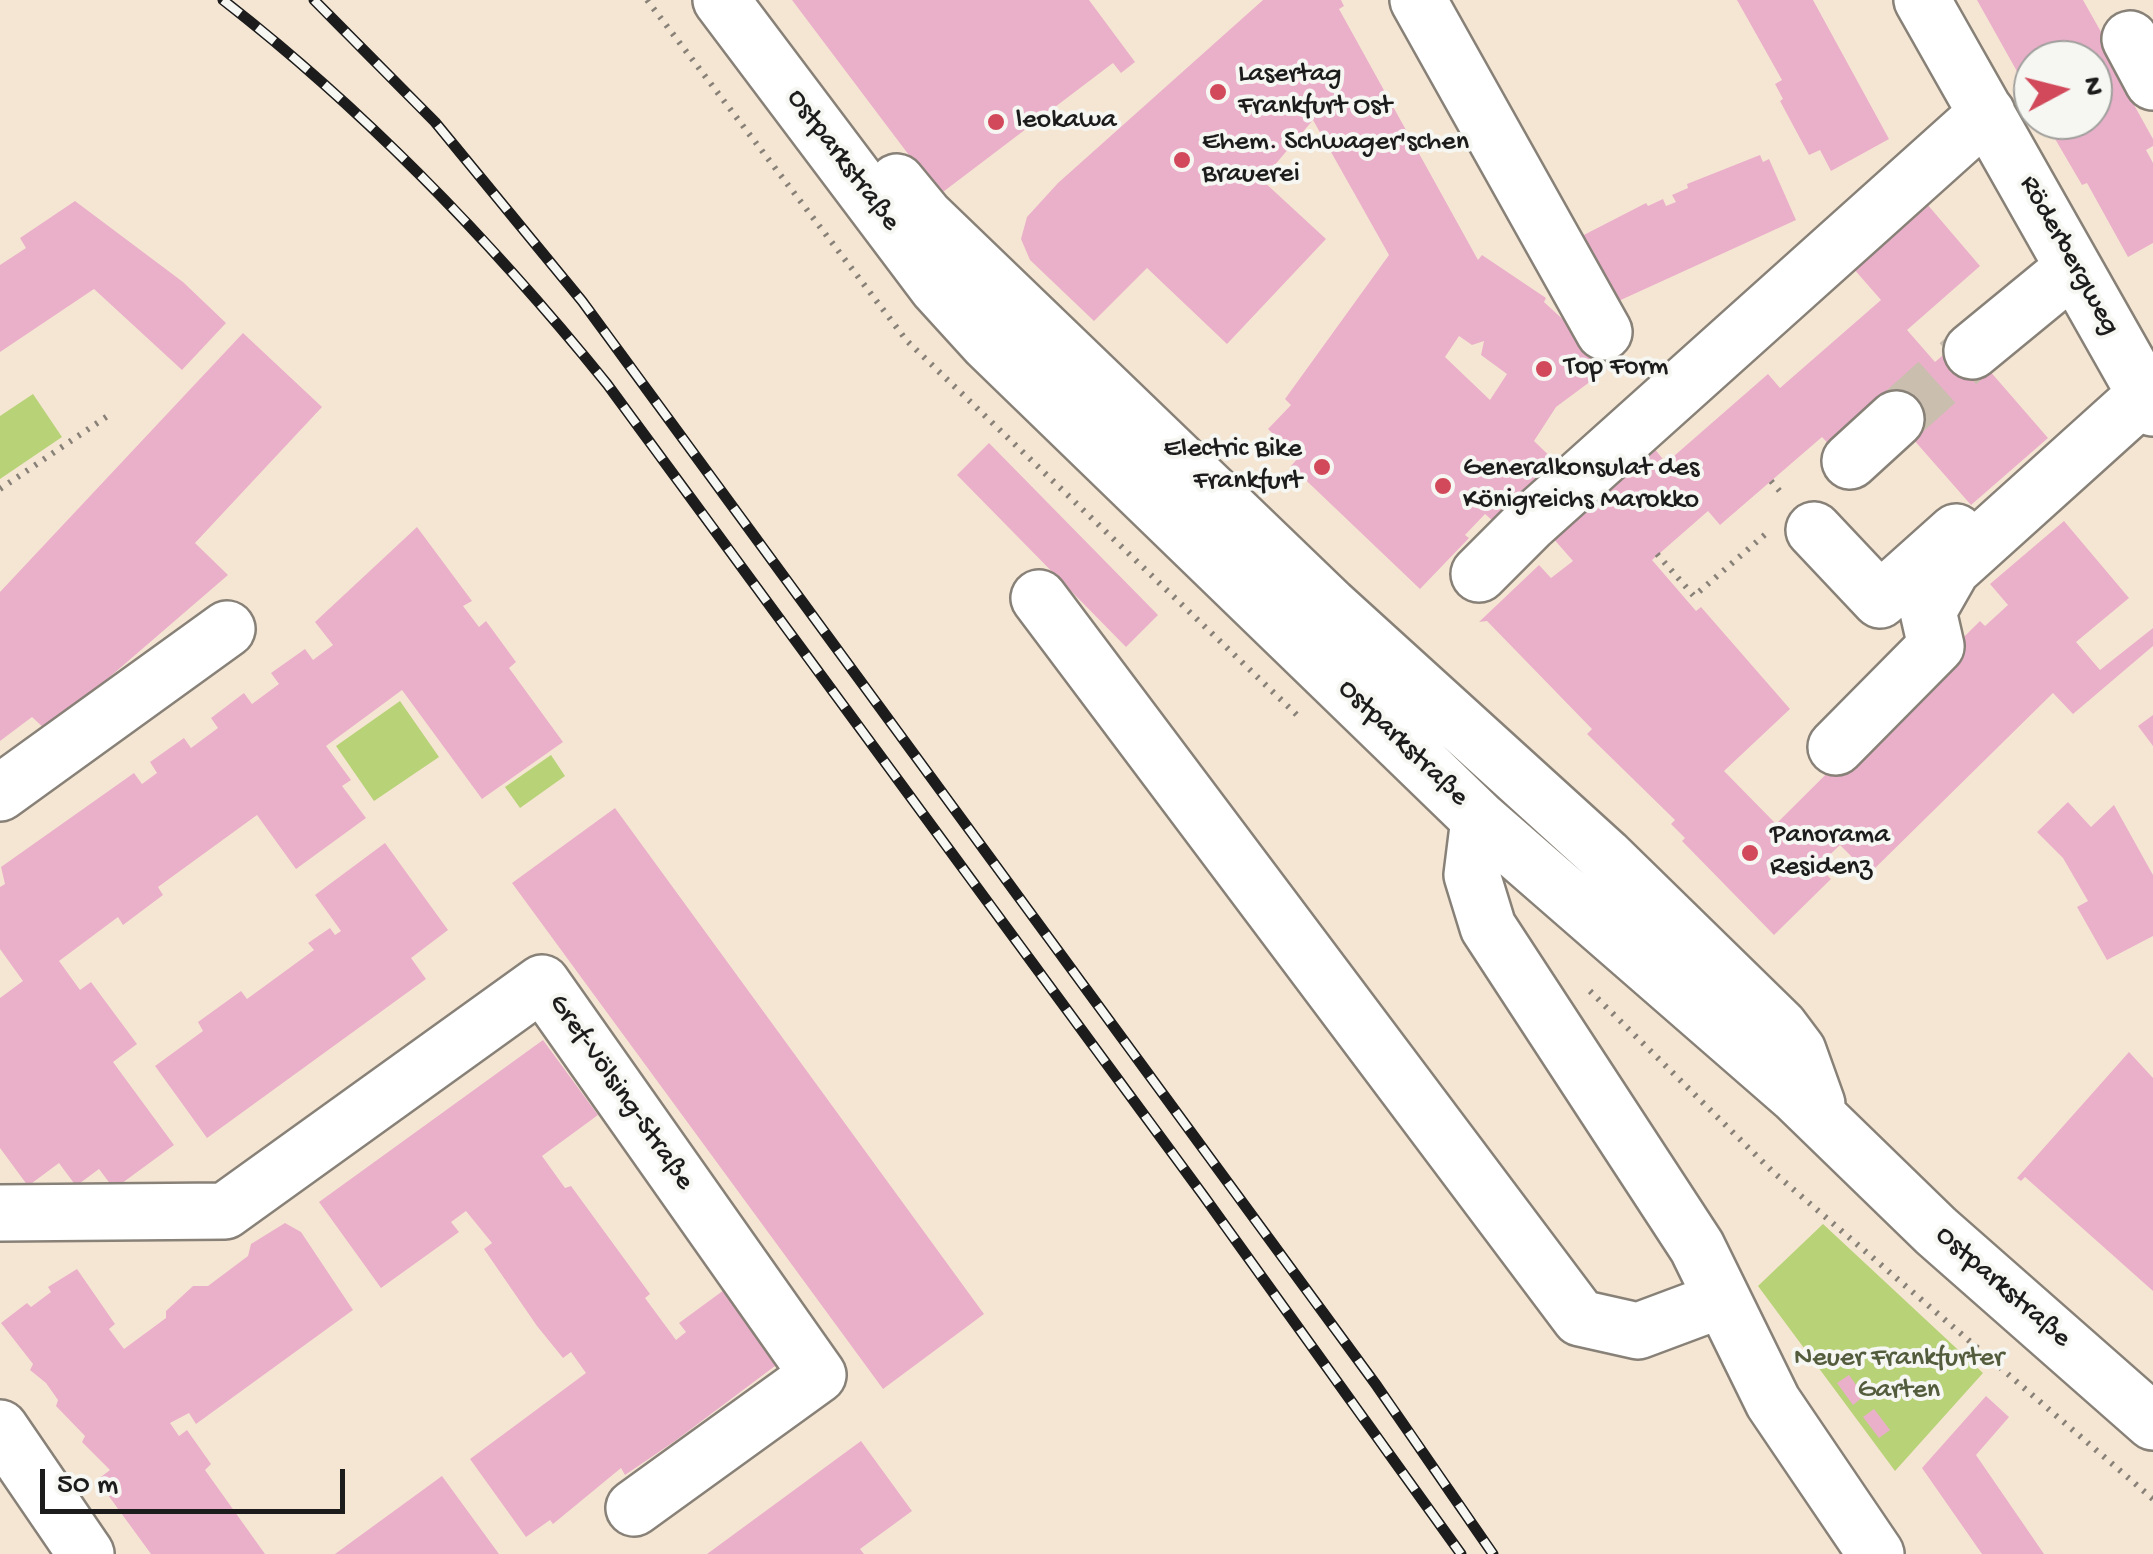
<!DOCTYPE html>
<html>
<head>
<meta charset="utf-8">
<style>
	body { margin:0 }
	#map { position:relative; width:2153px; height:1554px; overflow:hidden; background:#f5e6d3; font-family:"Gochi Hand",sans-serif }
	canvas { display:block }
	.north { position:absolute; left:2013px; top:40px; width:100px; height:100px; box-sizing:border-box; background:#f6f6f2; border:2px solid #9f9f9c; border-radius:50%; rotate:83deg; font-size:28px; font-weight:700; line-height:40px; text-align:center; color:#1c1c1c }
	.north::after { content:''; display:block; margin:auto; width:35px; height:45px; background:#d1495b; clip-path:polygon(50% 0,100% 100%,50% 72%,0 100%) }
	.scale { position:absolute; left:40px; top:1469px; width:305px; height:45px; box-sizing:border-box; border:5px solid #1c1c1c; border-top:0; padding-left:12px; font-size:30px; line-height:35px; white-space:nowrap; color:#1c1c1c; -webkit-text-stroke:8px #f6f6f2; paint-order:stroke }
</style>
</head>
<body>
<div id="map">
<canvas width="2153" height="1554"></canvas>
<div class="north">N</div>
<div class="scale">50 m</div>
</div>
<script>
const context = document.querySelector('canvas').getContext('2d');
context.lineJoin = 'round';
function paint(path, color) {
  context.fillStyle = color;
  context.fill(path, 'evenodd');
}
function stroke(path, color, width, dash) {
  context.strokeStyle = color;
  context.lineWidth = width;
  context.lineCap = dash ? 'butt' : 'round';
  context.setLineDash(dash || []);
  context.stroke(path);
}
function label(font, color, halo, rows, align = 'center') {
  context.font = font + ' "Gochi Hand",sans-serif';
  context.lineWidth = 8;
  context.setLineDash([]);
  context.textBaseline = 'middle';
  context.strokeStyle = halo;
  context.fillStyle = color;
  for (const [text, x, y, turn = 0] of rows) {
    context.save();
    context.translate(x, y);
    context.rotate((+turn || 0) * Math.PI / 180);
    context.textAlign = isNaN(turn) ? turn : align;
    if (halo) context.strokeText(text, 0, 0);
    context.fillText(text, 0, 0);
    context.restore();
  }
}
paint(new Path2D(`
	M 33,394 L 62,437 L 0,479 L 0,416 Z
	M 400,701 L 439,757 L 374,801 L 336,746 Z
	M 551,755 L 565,776 L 520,808 L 505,787 Z
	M 1823,1224 L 1983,1373 L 1895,1471 L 1758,1286 Z`), '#b8d278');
paint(new Path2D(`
	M 792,0 L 1089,0 L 1135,62 L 1121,73 L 1113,63 L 939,195 Z
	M 1263,0 L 1341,0 L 1344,6 L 1339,9 L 1478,260 L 1482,255 L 1546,298 L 1544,302 L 1583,338 L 1589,332 L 1618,361 L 1556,407 L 1534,441 L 1560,466 L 1501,528 L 1485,514 L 1465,535 L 1469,538 L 1420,589 L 1291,466 L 1298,458 L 1268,429 L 1291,405 L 1285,399 L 1389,255 L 1313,120 L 1262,180 L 1326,239 L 1227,344 L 1147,268 L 1094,321 L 1030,260 L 1021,239 L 1027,217 L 1058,183 ZM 1459,336 L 1472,345 L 1484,341 L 1481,355 L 1507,374 L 1490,400 L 1445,357 Z
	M 1737,0 L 1813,0 L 1889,139 L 1831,171 L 1820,150 L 1809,155 L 1780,101 L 1783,99 L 1775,84 L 1782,80 Z
	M 1977,0 L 2083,0 L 2109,46 L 2103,49 L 2153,139 L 2153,146 L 2146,150 L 2153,163 L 2153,243 L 2128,257 L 2087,183 L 2082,185 L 2044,120 L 2093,120 L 2093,60 L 2033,60 L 2033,100 Z
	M 1760,155 L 1763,162 L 1769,159 L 1796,220 L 1601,309 L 1576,239 L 1646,203 L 1648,206 L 1663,199 L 1666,206 L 1676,202 L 1672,195 L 1688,188 L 1687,184 Z
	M 75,201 L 183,282 L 226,323 L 182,370 L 94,289 L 0,352 L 0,265 L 26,248 L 20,238 Z
	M 1927,204 L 1980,266 L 1907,330 L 1935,362 L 1962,339 L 2048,438 L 1971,505 L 1884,406 L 1834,450 L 1822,437 L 1720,525 L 1708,511 L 1652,560 L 1696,611 L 1701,607 L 1790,709 L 1724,771 L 1776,824 L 1980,621 L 1985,626 L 2008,605 L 1990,584 L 2064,521 L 2129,598 L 2076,642 L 2100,670 L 2153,628 L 2153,646 L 2073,714 L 2053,693 L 1869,874 L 1840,845 L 1818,866 L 1831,879 L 1774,935 L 1682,841 L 1685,838 L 1671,824 L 1675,820 L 1587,734 L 1592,729 L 1487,621 L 1479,622 L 1539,565 L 1551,578 L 1573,561 L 1552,537 L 1654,448 L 1666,463 L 1768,374 L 1780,388 L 1881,300 L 1853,268 Z
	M 243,333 L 322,407 L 195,543 L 228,575 L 47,731 L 32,717 L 0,741 L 0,592 Z
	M 989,443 L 1158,615 L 1126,647 L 957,475 Z
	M 417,527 L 472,601 L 463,606 L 479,627 L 486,621 L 516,662 L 509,668 L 563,742 L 482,799 L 402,690 L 326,746 L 351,780 L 342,786 L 366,818 L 296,869 L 257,815 L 158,887 L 163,895 L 123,925 L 118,917 L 59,961 L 80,990 L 91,982 L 137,1044 L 113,1062 L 174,1145 L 114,1189 L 99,1169 L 76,1186 L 59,1163 L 28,1186 L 0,1148 L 0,998 L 23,981 L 0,949 L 0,887 L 5,884 L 1,867 L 134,773 L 142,784 L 157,773 L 150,762 L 184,738 L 191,748 L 218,728 L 211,718 L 244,693 L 252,704 L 279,684 L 271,673 L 305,649 L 313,660 L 333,645 L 315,622 Z
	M 2153,715 L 2153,746 L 2138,726 Z
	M 2068,802 L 2091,827 L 2114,805 L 2153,875 L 2153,936 L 2107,960 L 2077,907 L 2088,901 L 2063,858 L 2037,832 Z
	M 615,808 L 984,1314 L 883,1389 L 512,883 Z
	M 385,843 L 448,930 L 411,958 L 426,979 L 207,1138 L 155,1066 L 203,1031 L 198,1022 L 241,991 L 247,999 L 314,950 L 308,943 L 330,928 L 335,935 L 341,931 L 315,895 Z
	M 543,1040 L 598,1115 L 542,1156 L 565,1188 L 571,1186 L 650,1294 L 645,1298 L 676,1340 L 686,1332 L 679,1323 L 724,1290 L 779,1363 L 675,1441 L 625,1475 L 621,1468 L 553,1524 L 550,1520 L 526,1537 L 470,1459 L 586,1373 L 571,1352 L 563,1358 L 537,1326 L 484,1249 L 492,1243 L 466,1211 L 451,1222 L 459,1232 L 381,1288 L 319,1202 Z
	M 2129,1052 L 2153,1078 L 2153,1291 L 2025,1177 L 2021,1181 L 2017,1178 Z
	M 285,1223 L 301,1232 L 353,1310 L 196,1424 L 189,1413 L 170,1423 L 179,1436 L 187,1430 L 211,1464 L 205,1470 L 265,1554 L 151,1554 L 97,1480 L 110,1470 L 82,1442 L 85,1436 L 56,1406 L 58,1400 L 46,1383 L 30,1370 L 33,1364 L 1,1323 L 27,1303 L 31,1307 L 51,1292 L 48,1287 L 77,1269 L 115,1324 L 109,1329 L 124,1349 L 166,1318 L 166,1311 L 193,1286 L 208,1286 L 248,1256 L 251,1244 Z
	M 1849,1375 L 1864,1396 L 1853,1405 L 1837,1383 Z
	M 1986,1396 L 2009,1417 L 1976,1455 L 2044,1554 L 1982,1554 L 1922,1468 Z
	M 1874,1409 L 1890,1430 L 1879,1438 L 1863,1417 Z
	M 861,1441 L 912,1511 L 860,1549 L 864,1554 L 707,1554 Z
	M 442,1476 L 499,1554 L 335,1554 Z`), '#eab0ca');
stroke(new Path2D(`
	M 1896,419 L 1972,351`), '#cabeae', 55, [55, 28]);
const minor = new Path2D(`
	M 721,0 L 937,287 L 988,343 L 1479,819 L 1797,1096 L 1936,1231 L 2153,1422
	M 1418,0 L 1604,332
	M 1922,0 L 2153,408
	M 2130,39 L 2153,82
	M 897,182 L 925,216 L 1330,606 L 1605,856 L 1780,1027 L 1798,1051 L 1817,1104
	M 1972,351 L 2073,268
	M 1850,461 L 1896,419
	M 1814,530 L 1880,600 L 1956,532
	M 1479,574 L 1529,524 L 1987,113
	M 1039,598 L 1580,1318 L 1638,1331 L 1721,1300
	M 1836,747 L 1936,646 L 1928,611 L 1952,569 L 2145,395
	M 0,793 L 227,629
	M 1479,819 L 1472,875 L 1488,927 L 1697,1247 L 1773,1402 L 1876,1554
	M 0,1213 L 225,1211 L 542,983 L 818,1375 L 634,1508
	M 0,1428 L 86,1554`);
stroke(minor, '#888178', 60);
stroke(new Path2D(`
	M 647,0 L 907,341 L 1297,715
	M 1771,481 L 1783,495
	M 0,489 L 112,413
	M 1657,554 L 1694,596 L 1768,532
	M 1590,991 L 1772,1171 L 2153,1499`), '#888178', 6, [2.5, 8]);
stroke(minor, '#fff', 55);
const rail = new Path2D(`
	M 223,0 C 367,112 493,243 607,384 L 1203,1195 L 1461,1554
	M 314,0 L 435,122 L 582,301 L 1377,1386 L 1493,1554`);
stroke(rail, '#1c1c1c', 11);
stroke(rail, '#f6f6f2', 8, [22]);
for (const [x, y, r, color] of [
	[1218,92,10,"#d1495b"],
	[996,122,10,"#d1495b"],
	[1182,160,10,"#d1495b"],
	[1544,369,10,"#d1495b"],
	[1322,467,10,"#d1495b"],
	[1443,486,10,"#d1495b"],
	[1750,853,10,"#d1495b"]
]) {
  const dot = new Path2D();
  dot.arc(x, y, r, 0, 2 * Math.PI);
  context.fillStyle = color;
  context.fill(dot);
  stroke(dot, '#f6f6f2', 4);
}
label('28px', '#1c1c1c', '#f6f6f2', [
	["Lasertag",1238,76],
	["Frankfurt Ost",1238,108],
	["leokawa",1016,122],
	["Ehem. Schwager'schen",1202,144],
	["Brauerei",1202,176],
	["Top Form",1564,369],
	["Electric Bike",1302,451,"right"],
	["Frankfurt",1302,483,"right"],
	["Generalkonsulat des",1463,470],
	["Königreichs Marokko",1463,502],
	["Panorama",1770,837],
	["Residenz",1770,869]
], 'left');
label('28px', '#1c1c1c', '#f6f6f2', [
	["Ostparkstraße",842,161,53],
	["Röderbergweg",2068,256,61],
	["Ostparkstraße",1402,744,44],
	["Gref-Völsing-Straße",620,1093,55],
	["Ostparkstraße",2002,1288,41]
]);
label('28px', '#535c3c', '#f6f6f2', [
	["Neuer Frankfurter",1899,1360],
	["Garten",1899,1392]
]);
</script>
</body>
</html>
